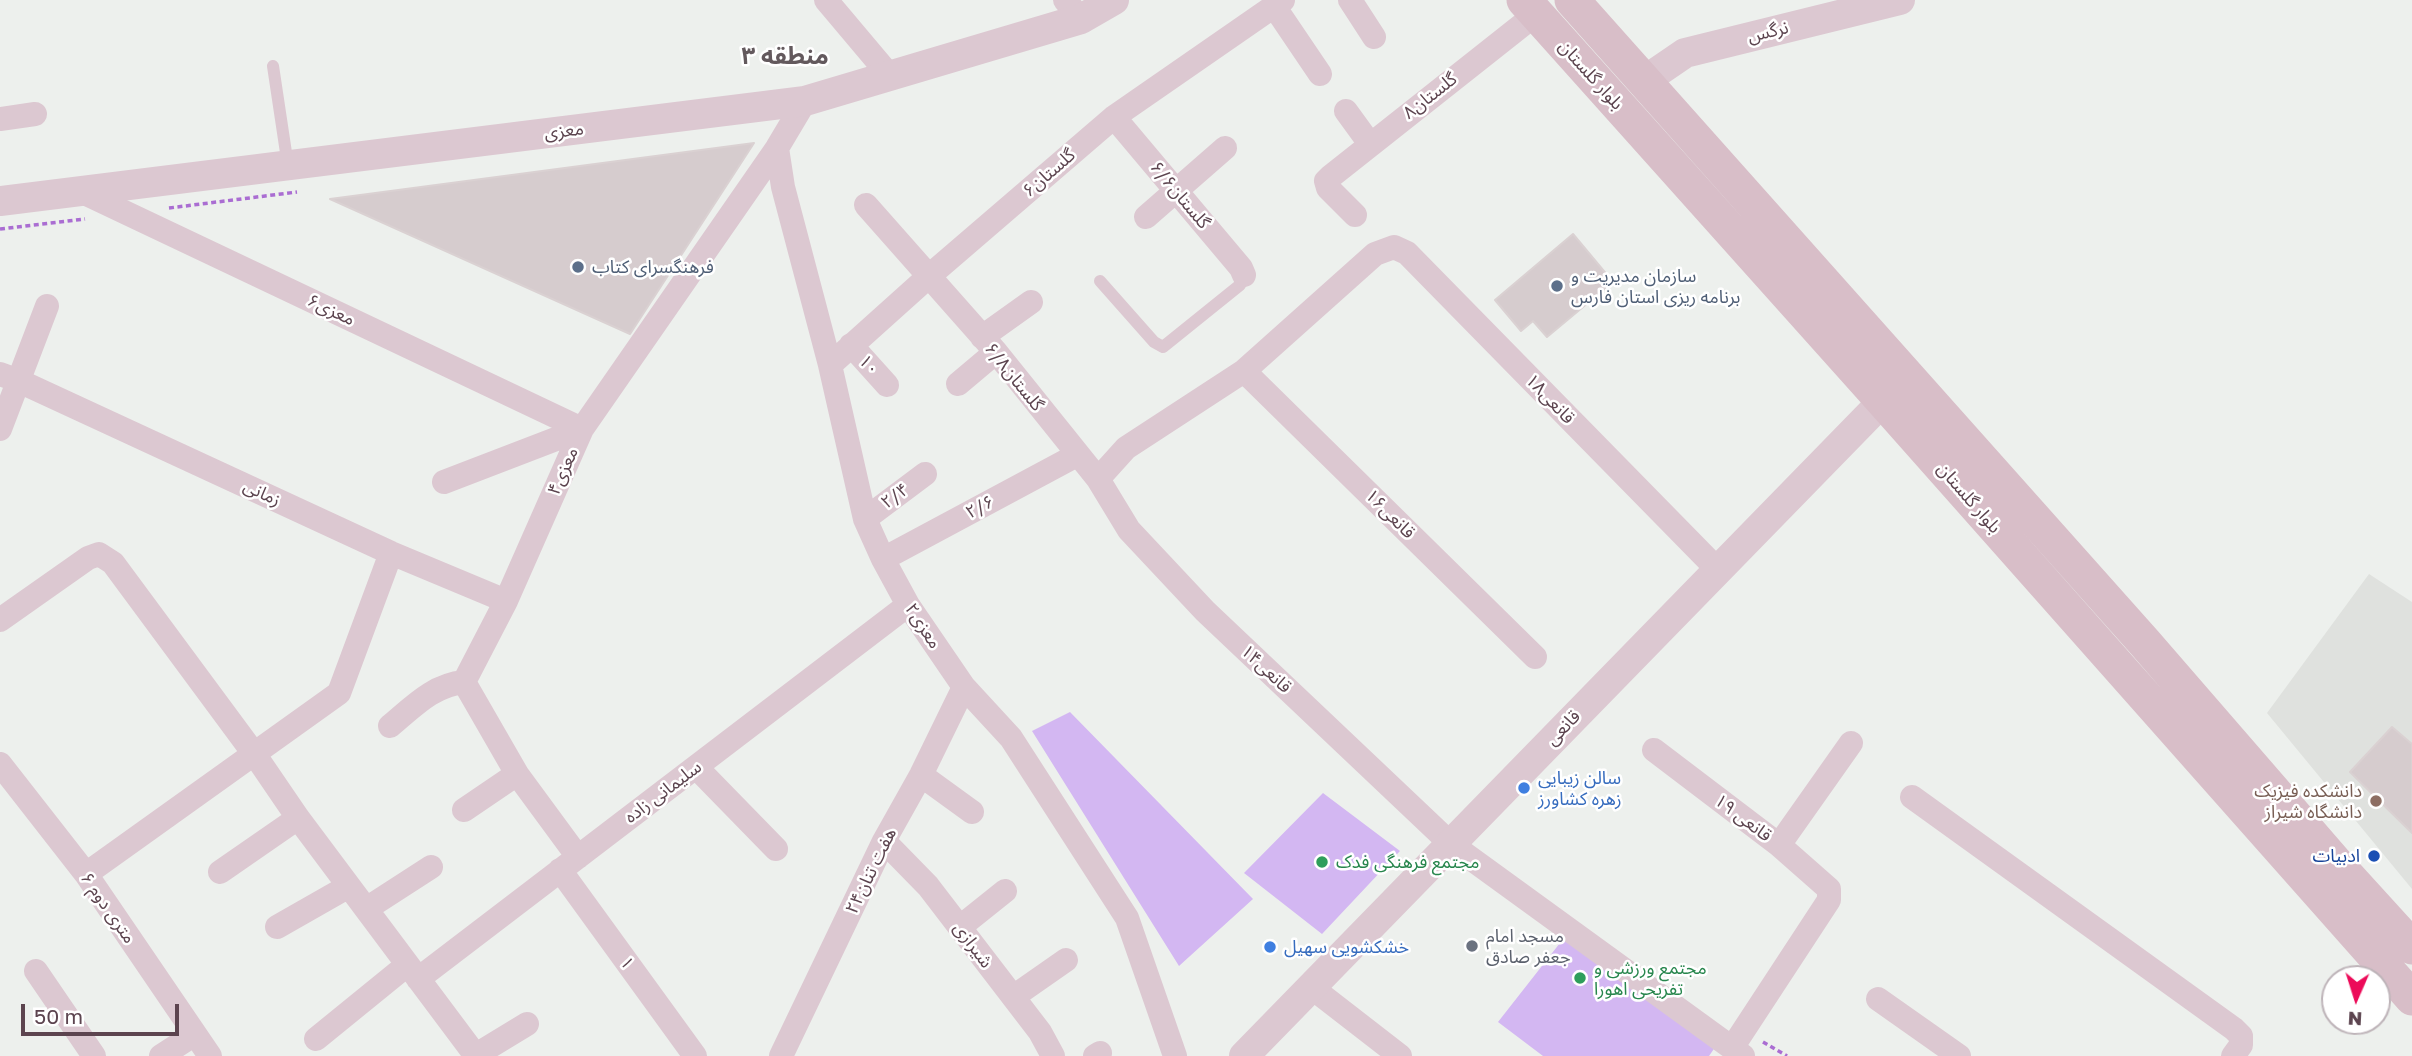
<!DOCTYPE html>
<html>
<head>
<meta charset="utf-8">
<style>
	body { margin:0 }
	#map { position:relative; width:2412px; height:1056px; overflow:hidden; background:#edf0ed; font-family:"Golos Text",sans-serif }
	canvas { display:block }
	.north { position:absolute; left:2321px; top:965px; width:70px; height:70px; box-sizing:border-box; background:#fff; border:2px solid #beb4b9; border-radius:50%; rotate:183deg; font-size:19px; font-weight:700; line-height:28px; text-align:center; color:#5c444f }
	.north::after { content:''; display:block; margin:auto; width:24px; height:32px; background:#ec0b59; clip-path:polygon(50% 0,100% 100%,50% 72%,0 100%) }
	.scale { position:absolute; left:21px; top:1004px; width:158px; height:32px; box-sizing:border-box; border:4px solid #5c444f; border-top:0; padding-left:9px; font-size:21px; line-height:24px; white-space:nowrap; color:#5c444f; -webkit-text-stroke:5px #fff; paint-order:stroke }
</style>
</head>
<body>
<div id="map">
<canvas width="2412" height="1056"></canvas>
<div class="north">N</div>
<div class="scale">50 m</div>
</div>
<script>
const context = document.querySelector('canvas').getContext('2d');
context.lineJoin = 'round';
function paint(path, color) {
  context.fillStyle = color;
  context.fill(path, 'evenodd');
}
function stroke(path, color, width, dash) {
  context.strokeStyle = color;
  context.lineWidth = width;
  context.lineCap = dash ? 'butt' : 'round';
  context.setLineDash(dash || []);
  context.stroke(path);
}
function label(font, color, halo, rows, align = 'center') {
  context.font = font + ' "Golos Text","Noto Sans Arabic",sans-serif';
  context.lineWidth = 5;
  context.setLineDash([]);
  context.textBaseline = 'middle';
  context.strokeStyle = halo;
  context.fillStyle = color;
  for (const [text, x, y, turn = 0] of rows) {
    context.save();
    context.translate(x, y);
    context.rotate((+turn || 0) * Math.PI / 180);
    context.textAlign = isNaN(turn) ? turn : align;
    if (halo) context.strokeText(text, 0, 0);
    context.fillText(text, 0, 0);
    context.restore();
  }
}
paint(new Path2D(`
	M 2369,574 L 2412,602 L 2412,889 L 2267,713 Z`), '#dfe1de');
paint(new Path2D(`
	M 1070,712 L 1253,899 L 1179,966 L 1032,731 Z
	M 1323,793 L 1400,851 L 1322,934 L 1244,873 Z
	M 1567,934 L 1718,1043 L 1709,1056 L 1543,1056 L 1498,1022 Z`), '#d3b7f2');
const building = new Path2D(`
	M 754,143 L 630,334 L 330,199 Z
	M 1573,234 L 1613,282 L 1547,337 L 1533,321 L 1521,331 L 1495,300 Z
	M 2392,727 L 2412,744 L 2412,833 L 2350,772 Z`);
paint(building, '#d6ccce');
stroke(building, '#dad1d2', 2);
stroke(new Path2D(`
	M 169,208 L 297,192
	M 0,229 L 85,219
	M 1763,1042 L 1787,1056`), '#aa6dd2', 3.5, [5, 3.5]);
stroke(new Path2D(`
	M 273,66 L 288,166
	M 1100,281 L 1154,342 L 1163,347 L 1240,285 L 1244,275`), '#dcc8d1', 12);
stroke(new Path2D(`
	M 826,0 L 890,76
	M 1065,0 L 1081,19
	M 1350,0 L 1374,37
	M 1274,6 L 1320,74
	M 1346,111 L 1370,144
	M 1114,117 L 1241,268 L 1244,275
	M 0,119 L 35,114
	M 777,148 L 783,187 L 830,365 L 865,519 L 883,559 L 908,605 L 964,687 L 1011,738 L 1127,918 L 1175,1056
	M 80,191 L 582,429
	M 866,205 L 996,352 L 1098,479 L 1129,530 L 1205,611 L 1451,844 L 1743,1056
	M 1355,215 L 1328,188 L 1326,181 L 1330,177 L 1536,14
	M 1146,217 L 1225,148
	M 982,337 L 1031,302
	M 851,345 L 887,385
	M 830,365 L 928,277 L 1114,117 L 1283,0
	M 1244,371 L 1535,657
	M 0,374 L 19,381 L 391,553 L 506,601
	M 958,384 L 996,352
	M 0,429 L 47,306
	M 1098,479 L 1126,448 L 1244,371 L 1375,254 L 1394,247 L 1407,253 L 1718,570
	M 444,482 L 582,429
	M 865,519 L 925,474
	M 883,559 L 1077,455
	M 0,620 L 88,558 L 99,554 L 113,563 L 255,755 L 298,818 L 476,1056
	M 390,726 C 413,707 433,685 464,682
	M 1654,750 L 1779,845 L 1829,889 L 1829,900 L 1732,1048
	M 0,764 L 86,874 L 210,1056
	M 696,767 L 776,849
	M 921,775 L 972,812
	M 1912,797 L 2234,1029 L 2241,1036 L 2241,1045 L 2233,1056
	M 464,810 L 517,774
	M 884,841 L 928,886 L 1040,1032 L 1053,1056
	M 1779,845 L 1851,743
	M 578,857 L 517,774 L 464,682 L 506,601 L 582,429 L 777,148 L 805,101
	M 560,870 L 695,1056
	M 220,872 L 298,818
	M 86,874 L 339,693 L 391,553
	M 366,909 L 431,867
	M 277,927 L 349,886
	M 960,927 L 1005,891
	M 36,971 L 94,1056
	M 418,979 L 908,605
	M 1311,987 L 1400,1056
	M 1013,997 L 1066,960
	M 1878,999 L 1959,1056
	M 316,1039 L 407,965
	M 476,1055 L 527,1024
	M 161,1056 L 195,1034
	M 781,1056 L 884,841 L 921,775 L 964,687
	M 1095,1056 L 1100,1053`), '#dcc8d1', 24);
stroke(new Path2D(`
	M 1644,81 L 1685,53 L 1900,0
	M 0,201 L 805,101 L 1081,19 L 1114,0
	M 1244,1056 L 1883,401`), '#dcc8d1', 30);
stroke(new Path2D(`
	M 1524,0 L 1883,401 L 2412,998
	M 1572,0 L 2145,643 L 2341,869 L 2412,947`), '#d8bec8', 35);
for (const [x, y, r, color] of [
	[578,267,7,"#5c6f8a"],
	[1557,286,7,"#5c6f8a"],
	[1524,788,7,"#3f7fe0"],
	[2376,801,7,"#8d6e63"],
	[2374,856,7,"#1a4fb4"],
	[1322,862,7,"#2e9e5b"],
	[1472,946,7,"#6b7280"],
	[1270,947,7,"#3f7fe0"],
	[1580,978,7,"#2e9e5b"]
]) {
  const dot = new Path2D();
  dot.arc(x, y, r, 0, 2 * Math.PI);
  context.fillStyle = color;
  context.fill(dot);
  stroke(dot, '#fff', 2.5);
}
label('18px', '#5c444f', '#fff', [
	["نرگس",1768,32,-14],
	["بلوار گلستان",1591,75,48],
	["گلستان۸",1430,96,-38],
	["معزی",564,131,-7],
	["گلستان۶",1049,173,-41],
	["۶/۶گلستان",1180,195,50],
	["۶معزی",331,310,25],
	["۱۰",869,365,48],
	["۶/۸گلستان",1014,377,51],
	["۱۸قانعی",1550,399,46],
	["۴معزی",563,471,-66],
	["زمانی",262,493,25],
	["۲/۴",895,496,-36],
	["بلوار گلستان",1969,498,49],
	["۲/۶",980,507,-28],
	["۱۶قانعی",1390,514,45],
	["۲معزی",923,626,57],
	["۱۴قانعی",1266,669,43],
	["قانعی",1563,728,-46],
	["سلیمانی زاده",663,792,-37],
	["قانعی ۱۹",1743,818,37],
	["هفت تنان۲۴",871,871,-64],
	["۶ متری دوم",108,908,55],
	["شیرازی",973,945,53],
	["۱",627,963,54]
]);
label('18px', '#4e5e75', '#fff', [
	["فرهنگسرای کتاب",592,267],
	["سازمان مدیریت و",1571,276],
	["برنامه ریزی استان فارس",1571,297]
], 'left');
label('18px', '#366cbe', '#fff', [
	["سالن زیبایی",1538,778],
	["زهره کشاورز",1538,799],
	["خشکشویی سهیل",1284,947]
], 'left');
label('18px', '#785e54', '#fff', [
	["دانشکده فیزیک",2362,791],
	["دانشگاه شیراز",2362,812]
], 'right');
label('18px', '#164399', '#fff', [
	["ادبیات",2360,856]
], 'right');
label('18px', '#27864d', '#fff', [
	["مجتمع فرهنگی فدک",1336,862],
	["مجتمع ورزشی و",1594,968],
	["تفریحی اهورا",1594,989]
], 'left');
label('18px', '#5b616d', '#fff', [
	["مسجد امام",1486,936],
	["جعفر صادق",1486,957]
], 'left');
label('bold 24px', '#63595d', '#fff', [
	["منطقه ۳",785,56]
]);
</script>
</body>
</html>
